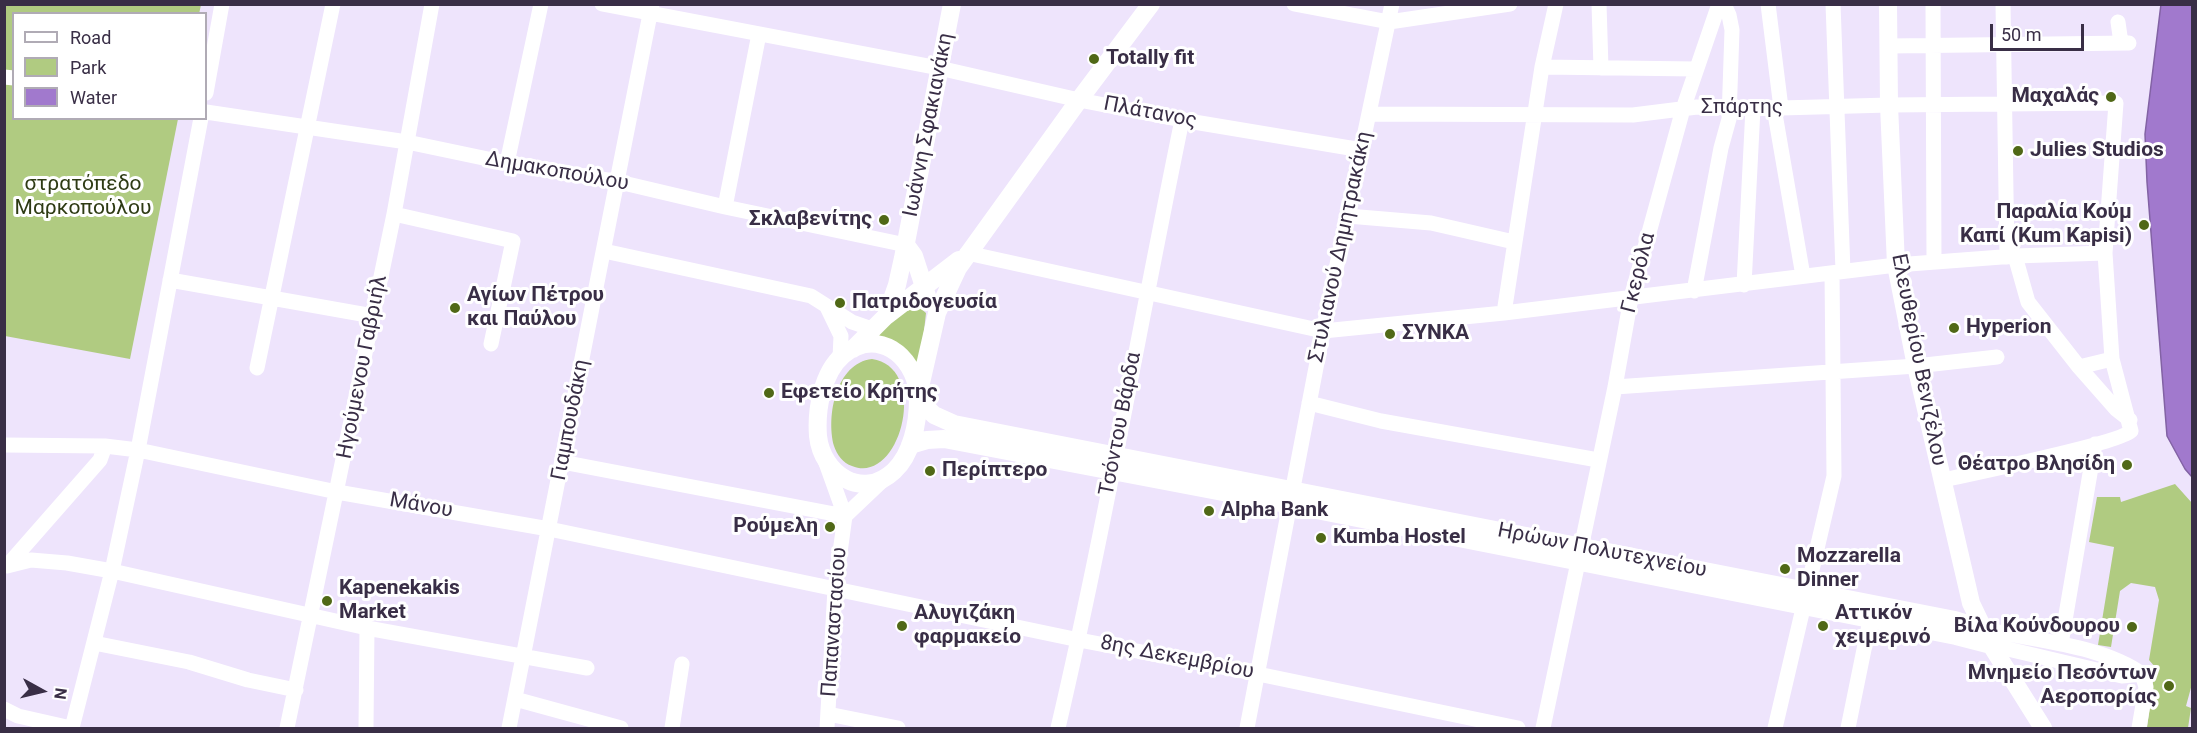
<!DOCTYPE html>
<html>
<head>
<meta charset="utf-8">
<style>
	body { margin:0 }
	#map { position:relative; width:2197px; height:733px; overflow:hidden; background:#eee4fc; font-family:Roboto,sans-serif }
	canvas { display:block }
	.frame { position:absolute; inset:0; border:6px solid #392e46; pointer-events:none }
	.legend { position:absolute; left:12px; top:12px; width:195px; height:108px; box-sizing:border-box; background:#fff; border:2px solid #b0abb5; margin:0; padding:8px 10px; list-style:none; font-size:18px; color:#392e46 }
	.legend li { display:flex; align-items:center; gap:12px; height:30px }
	.legend b { width:30px; border:2px solid #b0abb5 }
	.north { position:absolute; left:12px; top:661px; width:60px; height:60px; -webkit-text-stroke:4px #fff; paint-order:stroke; rotate:98deg; font-size:16px; font-weight:700; line-height:24px; text-align:center; color:#392e46 }
	.north::after { content:''; display:block; margin:auto; width:21px; height:27px; background:#392e46; clip-path:polygon(50% 0,100% 100%,50% 72%,0 100%) }
	.scale { position:absolute; left:1990px; top:24px; width:94px; height:27px; box-sizing:border-box; border:3px solid #392e46; border-top:0; padding-left:8px; font-size:18px; line-height:21px; white-space:nowrap; color:#392e46; -webkit-text-stroke:4px #fff; paint-order:stroke }
</style>
</head>
<body>
<div id="map">
<canvas width="2197" height="733"></canvas>
<div class="frame"></div>
<ul class="legend">
<li><b style="height:8px;background:#fff"></b>Road</li>
<li><b style="height:16px;background:#b0cb81"></b>Park</li>
<li><b style="height:16px;background:#a179cd"></b>Water</li>
</ul>
<div class="north">N</div>
<div class="scale">50 m</div>
</div>
<script>
const context = document.querySelector('canvas').getContext('2d');
context.lineJoin = 'round';
function paint(path, color) {
  context.fillStyle = color;
  context.fill(path, 'evenodd');
}
function stroke(path, color, width, dash) {
  context.strokeStyle = color;
  context.lineWidth = width;
  context.lineCap = dash ? 'butt' : 'round';
  context.setLineDash(dash || []);
  context.stroke(path);
}
function label(font, color, halo, rows, align = 'center') {
  context.font = font + ' Roboto,sans-serif';
  context.lineWidth = 6;
  context.setLineDash([]);
  context.textBaseline = 'middle';
  context.strokeStyle = halo;
  context.fillStyle = color;
  for (const [text, x, y, turn = 0] of rows) {
    context.save();
    context.translate(x, y);
    context.rotate((+turn || 0) * Math.PI / 180);
    context.textAlign = isNaN(turn) ? turn : align;
    if (halo) context.strokeText(text, 0, 0);
    context.fillText(text, 0, 0);
    context.restore();
  }
}
paint(new Path2D(`
	M 4,5 L 201,5 L 199,14 L 14,14 L 14,118 L 178,119 L 130,359 L 5,336 Z
	M 912,306 L 919,307 L 926,313 L 920,367 L 873,336 Z
	M 872,359 C 930,367 901,486 852,466 C 843,463 837,455 834,446 C 826,416 836,363 872,359 Z
	M 2175,484 L 2192,503 L 2192,684 L 2186,706 L 2191,708 L 2188,728 L 2147,728 L 2155,667 L 2149,660 L 2159,600 L 2155,587 L 2131,583 L 2120,591 L 2111,647 L 2098,645 L 2114,547 L 2089,542 L 2097,497 L 2120,497 L 2121,502 Z`), '#b0cb81');
const water = new Path2D(`
	M 2161,4 L 2192,5 L 2192,477 L 2185,469 L 2167,436 L 2147,182 L 2145,134 Z`);
paint(water, '#a179cd');
stroke(water, '#8262a4', 1.5);
stroke(new Path2D(`
	M 602,4 L 939,68 L 1079,100 L 1182,120 L 1362,150
	M 1294,4 L 1389,22 L 1510,4
	M 1599,4 L 1601,68
	M 1768,4 L 1781,108
	M 1833,4 L 1843,271
	M 1933,4 L 1934,262
	M 2003,4 L 2007,257
	M 2118,22 L 2121,43
	M 1889,46 L 2129,43
	M 1542,67 L 1696,69
	M 4,77 L 14,78
	M 206,93 L 222,4
	M 1774,108 L 1803,276
	M 206,112 L 407,142 L 507,163 L 619,182 L 725,207 L 906,245
	M 1369,114 L 1633,115 L 1697,107 L 1781,108 L 1889,105 L 2116,103 L 2105,253 L 2112,359 L 2131,431 C 2120,443 1970,474 1943,480
	M 507,163 L 541,4
	M 725,207 L 759,34
	M 394,214 L 513,241 L 491,344
	M 1348,216 L 1431,223 L 1514,242
	M 604,251 L 811,296 L 852,322 L 872,329
	M 967,253 L 1323,331 L 1504,313 L 1896,265 L 2015,256 L 2105,253
	M 2015,256 L 2028,302 L 2079,367 L 2116,409 L 2130,420
	M 170,280 L 373,316
	M 1744,285 L 1753,108
	M 1694,291 L 1721,148 L 1729,119 L 1732,30 L 1729,15 L 1724,4
	M 827,307 L 841,336 L 840,358
	M 1504,313 L 1542,67 L 1556,4
	M 2079,367 L 2112,359
	M 257,368 L 333,4
	M 1615,387 L 1916,366 L 1997,357
	M 1309,403 L 1381,421 L 1598,460
	M 4,445 L 105,446 L 138,450 L 337,492 L 549,529 L 1079,640 L 1258,674 L 1518,728
	M 562,462 L 845,516
	M 826,463 L 845,516 L 835,589 L 827,728
	M 845,516 L 884,479
	M 7,566 L 31,560 L 67,563 L 112,571 L 367,628 L 587,668
	M 7,566 L 100,460 L 105,446
	M 1981,628 C 2031,641 2100,644 2142,674
	M 94,643 L 189,662 L 248,680 L 296,690
	M 2061,644 L 2095,444
	M 1991,645 L 2122,676 L 2142,674
	M 515,699 L 621,728
	M 4,709 L 18,716 L 71,728
	M 828,714 L 898,728
	M 72,728 L 112,571 L 138,450 L 201,118
	M 287,728 L 394,214 L 432,4
	M 366,728 L 367,628
	M 509,728 L 652,4
	M 672,728 L 682,664
	M 1058,728 C 1105,527 1140,323 1182,120
	M 1247,728 L 1323,331 L 1392,4
	M 1543,728 L 1615,387 L 1631,298 L 1683,109 L 1719,4
	M 1775,728 L 1834,476 L 1832,273
	M 1848,728 L 1870,620
	M 2139,728 L 2146,687 L 2142,674`), '#fff', 15);
stroke(new Path2D(`
	M 1888,4 L 1889,105 L 1896,265 L 1916,366 L 1971,603 L 1991,645 L 2043,728
	M 906,245 L 914,256 L 927,296
	M 886,316 L 897,285 L 903,258 L 952,4
	M 853,349 L 886,316 L 959,260
	M 918,393 C 914,355 877,327 843,355 C 822,373 816,410 818,436 C 822,474 862,501 894,471 C 912,454 918,423 918,399
	M 918,396 L 937,313 L 958,268 L 1079,100 L 1151,4
	M 918,399 L 934,415 L 954,424 L 1955,620 L 1981,628
	M 910,445 L 927,440 L 944,439 L 1291,505 L 1956,636 L 1991,645`), '#fff', 18);
for (const [x, y, r, color] of [
	[1094,59,6,"#506817"],
	[2111,97,6,"#506817"],
	[2018,151,6,"#506817"],
	[884,220,6,"#506817"],
	[2144,225,6,"#506817"],
	[840,303,6,"#506817"],
	[455,308,6,"#506817"],
	[1954,328,6,"#506817"],
	[1390,334,6,"#506817"],
	[769,393,6,"#506817"],
	[2127,465,6,"#506817"],
	[930,471,6,"#506817"],
	[1209,511,6,"#506817"],
	[830,527,6,"#506817"],
	[1321,538,6,"#506817"],
	[1785,569,6,"#506817"],
	[327,601,6,"#506817"],
	[902,626,6,"#506817"],
	[1823,626,6,"#506817"],
	[2132,627,6,"#506817"],
	[2169,686,6,"#506817"]
]) {
  const dot = new Path2D();
  dot.arc(x, y, r, 0, 2 * Math.PI);
  context.fillStyle = color;
  context.fill(dot);
  stroke(dot, '#fff', 2);
}
label('bold 21px', '#392e46', '#fff', [
	["Totally fit",1106,59],
	["Μαχαλάς",2099,97,"right"],
	["Julies Studios",2030,151],
	["Παραλία Κούμ",2132,213,"right"],
	["Καπί (Kum Kapisi)",2132,237,"right"],
	["Σκλαβενίτης",872,220,"right"],
	["Αγίων Πέτρου",467,296],
	["και Παύλου",467,320],
	["Πατριδογευσία",852,303],
	["Hyperion",1966,328],
	["ΣΥΝΚΑ",1402,334],
	["Εφετείο Κρήτης",781,393],
	["Θέατρο Βλησίδη",2115,465,"right"],
	["Περίπτερο",942,471],
	["Alpha Bank",1221,511],
	["Ρούμελη",818,527,"right"],
	["Kumba Hostel",1333,538],
	["Mozzarella",1797,557],
	["Dinner",1797,581],
	["Kapenekakis",339,589],
	["Market",339,613],
	["Αλυγιζάκη",914,614],
	["φαρμακείο",914,638],
	["Αττικόν",1835,614],
	["χειμερινό",1835,638],
	["Βίλα Κούνδουρου",2120,627,"right"],
	["Μνημείο Πεσόντων",2157,674,"right"],
	["Αεροπορίας",2157,698,"right"]
], 'left');
label('21px', '#392e46', '#fff', [
	["Σπάρτης",1742,108],
	["Πλάτανος",1150,113,11],
	["Ιωάννη Σφακιανάκη",929,125,-79],
	["Δημακοπούλου",557,172,10],
	["Στυλιανού Δημητρακάκη",1341,247,-78],
	["Γκερόλα",1639,273,-76],
	["Ελευθερίου Βενιζέλου",1918,360,79],
	["Ηγούμενου Γαβριήλ",363,367,-79],
	["Γιαμπουδάκη",571,420,-79],
	["Τσόντου Βάρδα",1121,424,-79],
	["Μάνου",421,506,10],
	["Ηρώων Πολυτεχνείου",1602,551,11],
	["Παπαναστασίου",835,622,-86],
	["8ης Δεκεμβρίου",1177,658,11]
]);
label('21px', '#2e3b14', '#fff', [
	["στρατόπεδο",83,185],
	["Μαρκοπούλου",83,209]
]);
</script>
</body>
</html>
